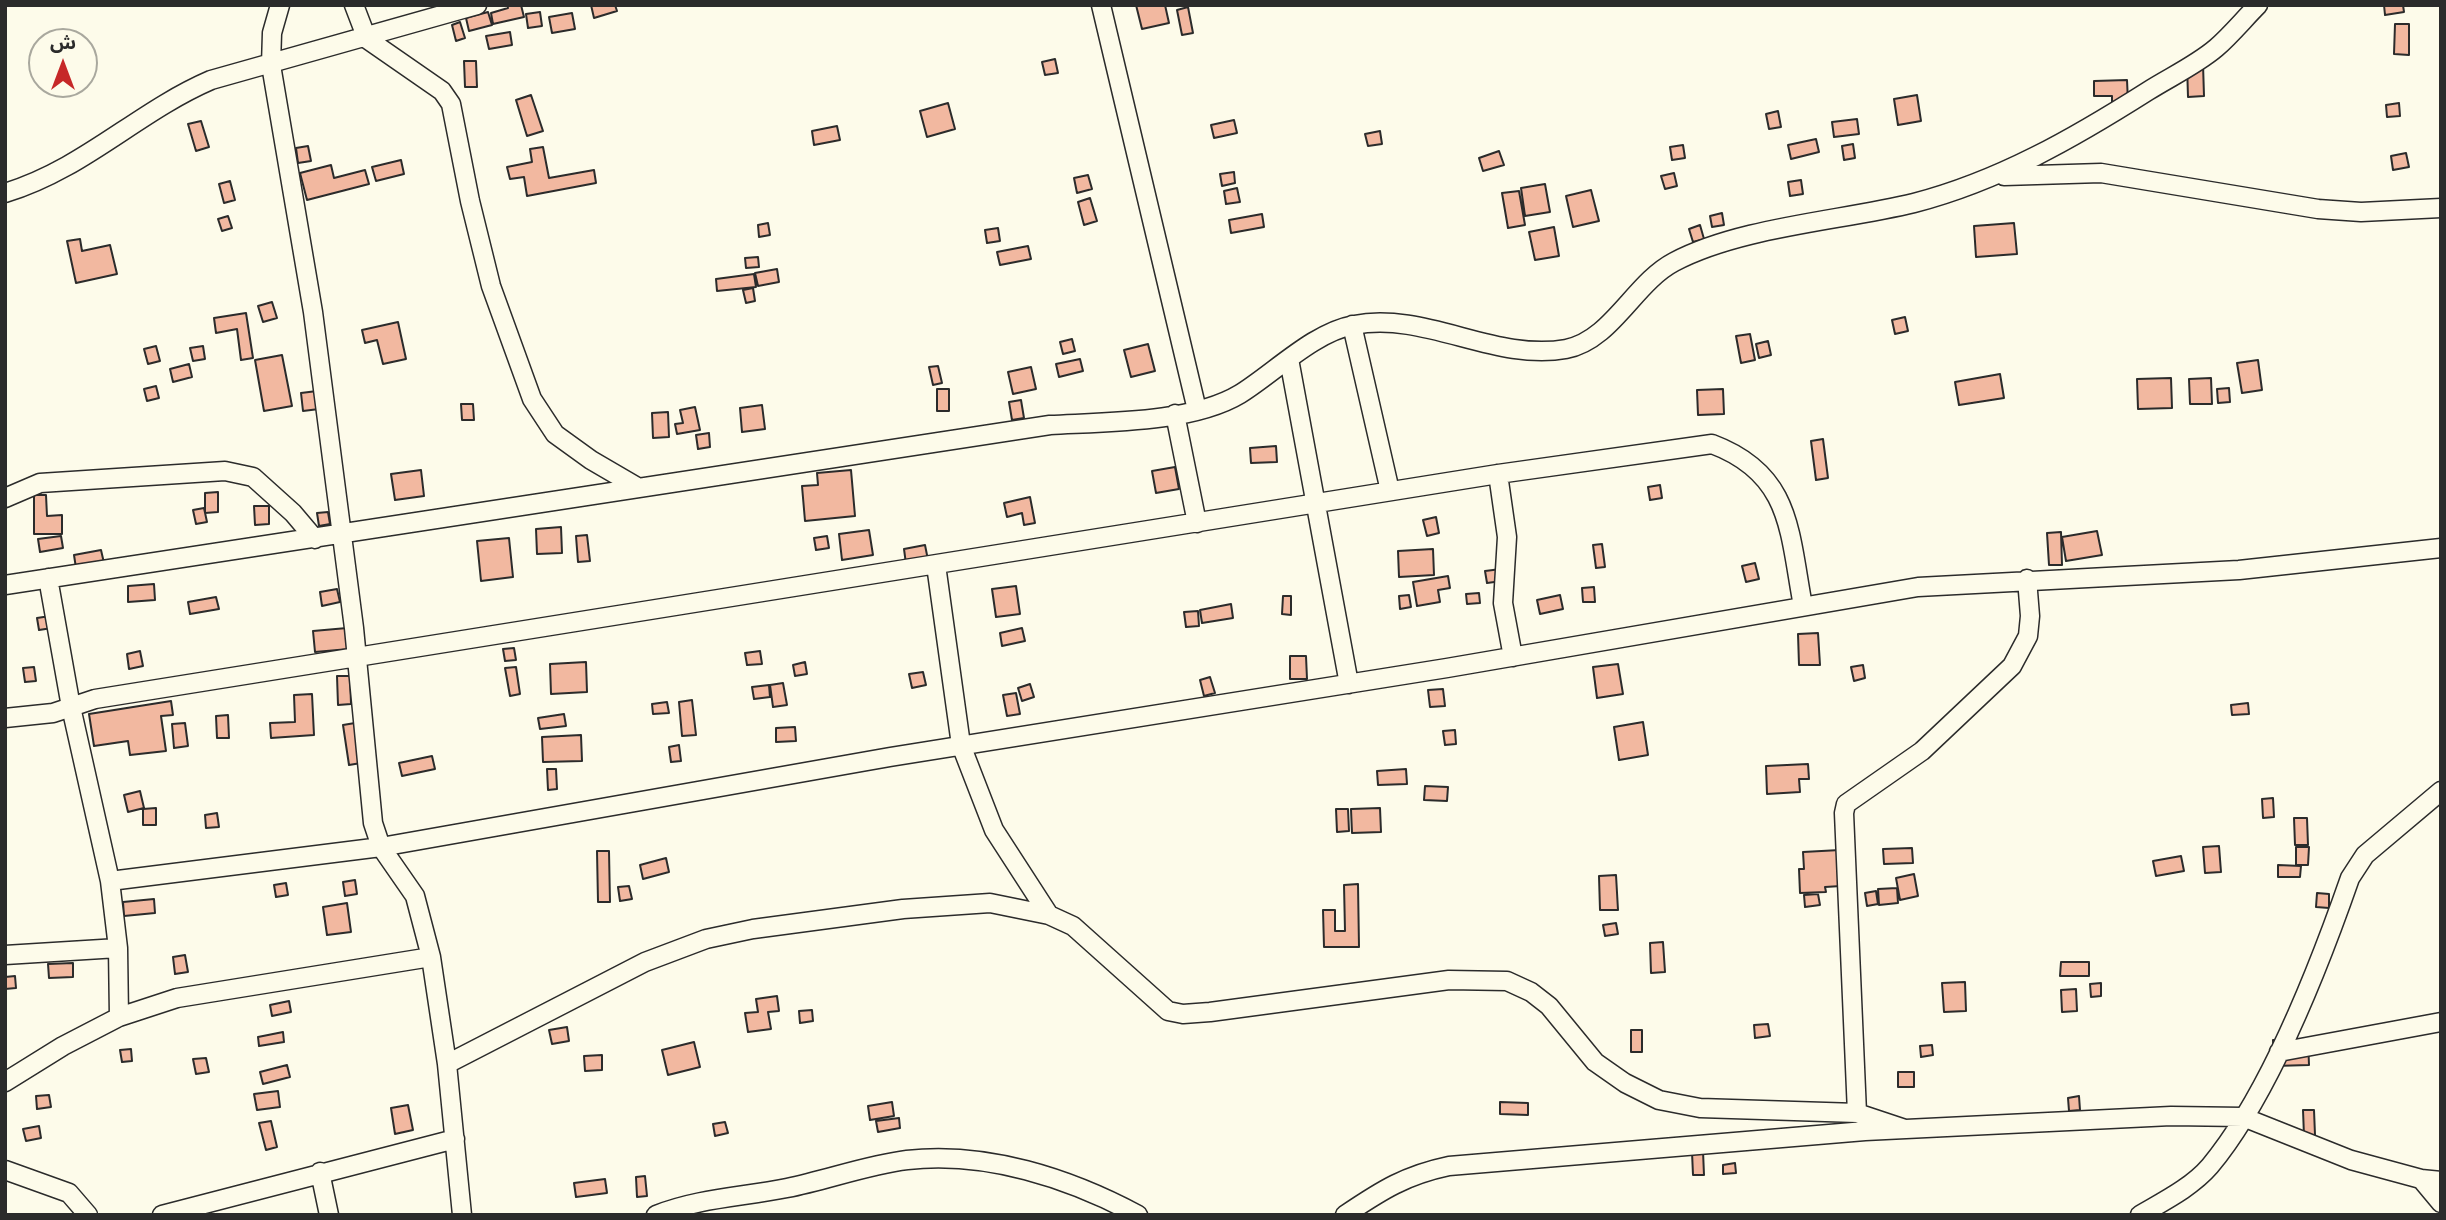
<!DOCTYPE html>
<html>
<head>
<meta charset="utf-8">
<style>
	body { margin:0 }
	#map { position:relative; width:2446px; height:1220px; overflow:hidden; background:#fdfbea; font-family:"Source Sans 3","Noto Sans Arabic",sans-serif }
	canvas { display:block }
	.frame { position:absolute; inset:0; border:7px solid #2b2b2b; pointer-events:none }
	.north { position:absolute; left:28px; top:28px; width:70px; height:70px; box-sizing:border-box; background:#fdfbea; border:2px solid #a9a89e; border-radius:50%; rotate:0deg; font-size:19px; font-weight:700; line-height:28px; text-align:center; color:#2b2b2b }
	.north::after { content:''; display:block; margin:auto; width:24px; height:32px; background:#c62828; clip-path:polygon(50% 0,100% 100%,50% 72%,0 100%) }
</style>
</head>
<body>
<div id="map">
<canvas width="2446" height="1220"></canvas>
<div class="frame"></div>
<div class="north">ش</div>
</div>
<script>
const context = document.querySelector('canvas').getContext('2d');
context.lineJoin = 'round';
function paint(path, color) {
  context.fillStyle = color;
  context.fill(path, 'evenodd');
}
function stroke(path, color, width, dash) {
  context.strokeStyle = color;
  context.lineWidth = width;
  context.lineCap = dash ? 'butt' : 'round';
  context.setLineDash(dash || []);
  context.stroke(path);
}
const building = new Path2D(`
	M 507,5 L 521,5 L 524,17 L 493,24 L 491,13 L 508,8 Z
	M 591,5 L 615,5 L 617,11 L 594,18 Z
	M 1136,5 L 1165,5 L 1169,23 L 1142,29 Z
	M 2384,5 L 2403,5 L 2404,12 L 2385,15 Z
	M 1188,7 L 1193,33 L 1182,35 L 1177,10 Z
	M 488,12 L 492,25 L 469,31 L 466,18 Z
	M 540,12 L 542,26 L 528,28 L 526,14 Z
	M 572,13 L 575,29 L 552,33 L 549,17 Z
	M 460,22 L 465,38 L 456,41 L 452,25 Z
	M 2395,24 L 2409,24 L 2409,55 L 2394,54 Z
	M 510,32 L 512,45 L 489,49 L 486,36 Z
	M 1055,59 L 1058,73 L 1045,75 L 1042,62 Z
	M 464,61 L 476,61 L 477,87 L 465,87 Z
	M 2187,64 L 2203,64 L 2204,96 L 2188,97 Z
	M 2127,80 L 2128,102 L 2112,102 L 2112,96 L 2094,96 L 2094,81 Z
	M 531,95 L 543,131 L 527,136 L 516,100 Z
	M 1917,95 L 1921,121 L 1898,125 L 1894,99 Z
	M 948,103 L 955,129 L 927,137 L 920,111 Z
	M 2399,103 L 2400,116 L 2387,117 L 2386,105 Z
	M 1778,111 L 1781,127 L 1769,129 L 1766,114 Z
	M 1857,119 L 1859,134 L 1834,137 L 1832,122 Z
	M 1234,120 L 1237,133 L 1214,138 L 1211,125 Z
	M 201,121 L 209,147 L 196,151 L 188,124 Z
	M 837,126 L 840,140 L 814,145 L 812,131 Z
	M 1380,131 L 1382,144 L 1368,146 L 1365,134 Z
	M 1816,139 L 1819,152 L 1791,159 L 1788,145 Z
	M 1853,144 L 1855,158 L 1844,160 L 1842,146 Z
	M 1683,145 L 1685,158 L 1672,160 L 1670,147 Z
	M 308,146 L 311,161 L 298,163 L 296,148 Z
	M 543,147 L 549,178 L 594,170 L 596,183 L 527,196 L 524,177 L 510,179 L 507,167 L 532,162 L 530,149 Z
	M 1499,151 L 1504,165 L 1483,171 L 1479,158 Z
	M 2406,153 L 2409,167 L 2393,170 L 2391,156 Z
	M 401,160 L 404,174 L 376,181 L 372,167 Z
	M 331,165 L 334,178 L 365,170 L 369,184 L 307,200 L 300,173 Z
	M 1234,172 L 1235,183 L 1222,186 L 1220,174 Z
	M 1674,173 L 1677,186 L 1665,189 L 1661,176 Z
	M 1088,175 L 1092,189 L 1077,193 L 1074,178 Z
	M 1801,180 L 1803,194 L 1790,196 L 1788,182 Z
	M 230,181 L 235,200 L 224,203 L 219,184 Z
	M 1545,184 L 1550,212 L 1525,216 L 1521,188 Z
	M 1237,188 L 1240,202 L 1226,204 L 1224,191 Z
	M 1591,190 L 1599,221 L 1573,227 L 1566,196 Z
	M 1519,191 L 1525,225 L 1508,228 L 1502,193 Z
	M 1090,198 L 1097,221 L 1084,225 L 1078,202 Z
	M 1722,213 L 1724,225 L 1712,227 L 1710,216 Z
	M 1262,214 L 1264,227 L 1231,233 L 1229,220 Z
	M 228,216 L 232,228 L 222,231 L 218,219 Z
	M 768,223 L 770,235 L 759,237 L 758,225 Z
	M 2014,223 L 2017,254 L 1976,257 L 1974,226 Z
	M 1700,225 L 1704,239 L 1693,242 L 1689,229 Z
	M 1554,227 L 1559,256 L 1535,260 L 1529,232 Z
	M 998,228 L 1000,241 L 987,243 L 985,230 Z
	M 80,239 L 82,251 L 110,245 L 117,274 L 76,283 L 67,241 Z
	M 1028,246 L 1031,259 L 1000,265 L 997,252 Z
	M 758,257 L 759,267 L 746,268 L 745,258 Z
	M 777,269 L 779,282 L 758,286 L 755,273 Z
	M 754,274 L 756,287 L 717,291 L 716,279 Z
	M 753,288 L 755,301 L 746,303 L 743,290 Z
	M 272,302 L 277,318 L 263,322 L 258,306 Z
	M 246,313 L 253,358 L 241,360 L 237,329 L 216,333 L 214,318 Z
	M 1905,317 L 1908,331 L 1895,334 L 1892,320 Z
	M 398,322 L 406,359 L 383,364 L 377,340 L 365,343 L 362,330 Z
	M 1750,334 L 1755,360 L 1741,363 L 1736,336 Z
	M 1072,339 L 1075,351 L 1063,354 L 1060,342 Z
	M 1768,341 L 1771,355 L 1759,358 L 1756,344 Z
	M 1148,344 L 1155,371 L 1131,377 L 1124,350 Z
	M 156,346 L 160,361 L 148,364 L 144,349 Z
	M 203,346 L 205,359 L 193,361 L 190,348 Z
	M 282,355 L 292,406 L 264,411 L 255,360 Z
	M 1080,359 L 1083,371 L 1059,377 L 1056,364 Z
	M 2258,360 L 2262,390 L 2242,393 L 2237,363 Z
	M 189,364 L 192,377 L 173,382 L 170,369 Z
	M 938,366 L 942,383 L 933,385 L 929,367 Z
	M 1031,367 L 1036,389 L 1013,394 L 1008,372 Z
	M 2000,374 L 2004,398 L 1959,405 L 1955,382 Z
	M 2171,378 L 2172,408 L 2138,409 L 2137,379 Z
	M 2211,378 L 2212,404 L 2190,404 L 2189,379 Z
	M 156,386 L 159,398 L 147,401 L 144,389 Z
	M 2229,388 L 2230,402 L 2218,403 L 2217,389 Z
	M 937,389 L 949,389 L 949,411 L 937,411 Z
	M 1723,389 L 1724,414 L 1698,415 L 1697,390 Z
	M 317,391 L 319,409 L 303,411 L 301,393 Z
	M 1021,400 L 1024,418 L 1012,420 L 1009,402 Z
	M 461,404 L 473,404 L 474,420 L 462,420 Z
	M 762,405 L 765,429 L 742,432 L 740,408 Z
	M 695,407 L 700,430 L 677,434 L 675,424 L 683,423 L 680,410 Z
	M 668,412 L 669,437 L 653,438 L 652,413 Z
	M 709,433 L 710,447 L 698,449 L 696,435 Z
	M 1823,439 L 1828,478 L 1816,480 L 1811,441 Z
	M 1276,446 L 1277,462 L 1251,463 L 1250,448 Z
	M 1175,467 L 1179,489 L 1156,493 L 1152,471 Z
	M 421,470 L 424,496 L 395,500 L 391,474 Z
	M 851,470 L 855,516 L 805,521 L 802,486 L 818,485 L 817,473 Z
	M 1660,485 L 1662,498 L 1650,500 L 1648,487 Z
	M 218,492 L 218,512 L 205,513 L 205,493 Z
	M 34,495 L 46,495 L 47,516 L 62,515 L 62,534 L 34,534 Z
	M 1030,497 L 1035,523 L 1024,525 L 1022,513 L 1007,517 L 1004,503 Z
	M 254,506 L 269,506 L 269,524 L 255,525 Z
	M 204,508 L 207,522 L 196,524 L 193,510 Z
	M 328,512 L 330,524 L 319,526 L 317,513 Z
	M 1436,517 L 1439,533 L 1427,536 L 1423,520 Z
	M 561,527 L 562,553 L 537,554 L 536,529 Z
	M 869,530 L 873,555 L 842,560 L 839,534 Z
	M 2097,531 L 2102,555 L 2066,561 L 2062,537 Z
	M 2061,532 L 2062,565 L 2049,565 L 2047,533 Z
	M 587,535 L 590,561 L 578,562 L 576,536 Z
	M 61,536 L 63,548 L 40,552 L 38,539 Z
	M 827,536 L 829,548 L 816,550 L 814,538 Z
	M 509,538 L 513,577 L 481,581 L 477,541 Z
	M 1602,544 L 1605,567 L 1596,568 L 1593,545 Z
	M 925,545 L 928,560 L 906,564 L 904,549 Z
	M 1433,549 L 1434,575 L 1399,577 L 1398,551 Z
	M 101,550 L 104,563 L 76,568 L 74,555 Z
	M 1755,563 L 1759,579 L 1746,582 L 1742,566 Z
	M 1501,569 L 1502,581 L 1487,583 L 1485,571 Z
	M 1448,576 L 1450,588 L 1438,590 L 1440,602 L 1417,606 L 1413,582 Z
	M 154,584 L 155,600 L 128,602 L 128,586 Z
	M 1016,586 L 1020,614 L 996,617 L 992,589 Z
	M 1594,587 L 1595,602 L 1583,602 L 1582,588 Z
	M 337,589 L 340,602 L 322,606 L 320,592 Z
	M 1479,593 L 1480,603 L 1467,604 L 1466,594 Z
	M 1409,595 L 1411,607 L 1400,609 L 1399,596 Z
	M 1560,595 L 1563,609 L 1540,614 L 1537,600 Z
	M 1283,596 L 1291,596 L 1291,615 L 1282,614 Z
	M 216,597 L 219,609 L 190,614 L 188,602 Z
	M 1231,604 L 1233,618 L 1202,623 L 1200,610 Z
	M 1198,611 L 1199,626 L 1186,627 L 1184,612 Z
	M 50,616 L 52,628 L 39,630 L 37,618 Z
	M 347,628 L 349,649 L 315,652 L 313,631 Z
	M 1022,628 L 1025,641 L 1002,646 L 1000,633 Z
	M 1818,633 L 1820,665 L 1799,665 L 1798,634 Z
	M 514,648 L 516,660 L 505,661 L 503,649 Z
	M 140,651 L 143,666 L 129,669 L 127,654 Z
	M 760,651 L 762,664 L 747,665 L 745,653 Z
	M 1290,656 L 1306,656 L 1307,679 L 1290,679 Z
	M 586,662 L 587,692 L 551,694 L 550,664 Z
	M 805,662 L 807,674 L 795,676 L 793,665 Z
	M 1618,664 L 1623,694 L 1597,698 L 1593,667 Z
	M 1863,665 L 1865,678 L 1854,681 L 1851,667 Z
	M 34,667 L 36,681 L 25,682 L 23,668 Z
	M 516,667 L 520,694 L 510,696 L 505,668 Z
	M 923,672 L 926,685 L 912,688 L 909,674 Z
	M 337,676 L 350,676 L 351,704 L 338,705 Z
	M 1210,677 L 1215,693 L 1204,696 L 1200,680 Z
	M 783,683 L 787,705 L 773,707 L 770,685 Z
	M 1030,684 L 1034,697 L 1022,701 L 1018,688 Z
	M 769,685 L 770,697 L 754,699 L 752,687 Z
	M 1443,689 L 1445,706 L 1430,707 L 1428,690 Z
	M 1016,693 L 1020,714 L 1007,716 L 1003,695 Z
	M 312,694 L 314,735 L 271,738 L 270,723 L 295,722 L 294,695 Z
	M 692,700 L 696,735 L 682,736 L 679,702 Z
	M 171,701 L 173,715 L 161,716 L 166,751 L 130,755 L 128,741 L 94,746 L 89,714 Z
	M 667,702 L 669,713 L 653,714 L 652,704 Z
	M 2248,703 L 2249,714 L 2232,715 L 2231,705 Z
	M 564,714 L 566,726 L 540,729 L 538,718 Z
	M 228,715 L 229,738 L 217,738 L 216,716 Z
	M 1643,722 L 1648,755 L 1619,760 L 1614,727 Z
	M 185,723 L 188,746 L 174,748 L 172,724 Z
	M 355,723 L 361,763 L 349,765 L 343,725 Z
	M 795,727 L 796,741 L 776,742 L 776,728 Z
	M 1455,730 L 1456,744 L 1445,745 L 1443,731 Z
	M 581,735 L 582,761 L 543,762 L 542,737 Z
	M 679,745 L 681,761 L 671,762 L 669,747 Z
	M 432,756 L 435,769 L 402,776 L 399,763 Z
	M 1808,764 L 1809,779 L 1799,779 L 1800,792 L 1767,794 L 1766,766 Z
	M 547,769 L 556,769 L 557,789 L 548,790 Z
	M 1406,769 L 1407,784 L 1378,785 L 1377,771 Z
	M 1425,786 L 1448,787 L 1447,801 L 1424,800 Z
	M 140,791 L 144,808 L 128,812 L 124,795 Z
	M 2273,798 L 2274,817 L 2263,818 L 2262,799 Z
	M 156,808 L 156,825 L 143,825 L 143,809 Z
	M 1380,808 L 1381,832 L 1352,833 L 1351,809 Z
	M 1336,809 L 1348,809 L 1349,831 L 1337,832 Z
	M 217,813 L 219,827 L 206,828 L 205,815 Z
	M 2294,818 L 2307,818 L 2308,845 L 2295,845 Z
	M 2219,846 L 2221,872 L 2205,873 L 2203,847 Z
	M 2296,847 L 2309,847 L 2308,865 L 2296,865 Z
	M 1912,848 L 1913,863 L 1884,864 L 1883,849 Z
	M 1840,850 L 1841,886 L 1825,887 L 1826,892 L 1800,893 L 1799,869 L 1804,869 L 1803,852 Z
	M 597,851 L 609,851 L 610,902 L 598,902 Z
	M 2181,856 L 2184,871 L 2156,876 L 2153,861 Z
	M 666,858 L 669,872 L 643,879 L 640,865 Z
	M 2278,865 L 2301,866 L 2300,877 L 2278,877 Z
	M 1914,874 L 1918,896 L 1900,900 L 1896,878 Z
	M 1616,875 L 1618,910 L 1600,910 L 1599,876 Z
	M 355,880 L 357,894 L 345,896 L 343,882 Z
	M 286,883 L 288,895 L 276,897 L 274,885 Z
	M 1358,884 L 1359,947 L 1324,947 L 1323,910 L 1335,910 L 1335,931 L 1345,931 L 1344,885 Z
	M 629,886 L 632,899 L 620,901 L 618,887 Z
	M 1897,888 L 1898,903 L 1879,905 L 1878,889 Z
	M 1876,891 L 1878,904 L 1867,906 L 1865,893 Z
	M 2317,893 L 2329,894 L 2329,908 L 2316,907 Z
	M 1818,894 L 1820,905 L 1805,907 L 1804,895 Z
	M 154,899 L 155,913 L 124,916 L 123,902 Z
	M 347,903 L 351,932 L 327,935 L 323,907 Z
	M 1616,923 L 1618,934 L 1605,936 L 1603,925 Z
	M 1663,942 L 1665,972 L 1651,973 L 1650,943 Z
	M 185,955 L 188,972 L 175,974 L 173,957 Z
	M 2061,962 L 2089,962 L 2089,976 L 2060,976 Z
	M 73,963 L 73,977 L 49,978 L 48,964 Z
	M 15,976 L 16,988 L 5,989 L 5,977 Z
	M 1965,982 L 1966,1011 L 1944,1012 L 1942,983 Z
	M 2101,983 L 2101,996 L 2091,997 L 2090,984 Z
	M 2076,989 L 2077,1011 L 2062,1012 L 2061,990 Z
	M 777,996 L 779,1011 L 768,1012 L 771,1029 L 748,1032 L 745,1013 L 758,1012 L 756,999 Z
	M 289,1001 L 291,1012 L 272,1016 L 270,1005 Z
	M 812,1010 L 813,1021 L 800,1023 L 799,1011 Z
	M 1768,1024 L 1770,1036 L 1755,1038 L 1754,1025 Z
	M 567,1027 L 569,1041 L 552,1044 L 549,1030 Z
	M 1631,1030 L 1642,1030 L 1642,1052 L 1631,1052 Z
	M 283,1032 L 284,1042 L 259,1046 L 258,1037 Z
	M 2308,1039 L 2309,1065 L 2274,1066 L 2273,1040 Z
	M 694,1042 L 700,1067 L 668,1075 L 662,1050 Z
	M 1932,1045 L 1933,1055 L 1921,1057 L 1920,1046 Z
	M 131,1049 L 132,1061 L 122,1062 L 120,1050 Z
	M 602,1055 L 602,1070 L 585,1071 L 584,1056 Z
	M 206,1058 L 209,1072 L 196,1074 L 193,1059 Z
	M 287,1065 L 290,1077 L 263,1084 L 260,1072 Z
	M 1898,1072 L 1914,1072 L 1914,1087 L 1898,1087 Z
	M 278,1091 L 280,1107 L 257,1110 L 254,1094 Z
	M 49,1095 L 51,1107 L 37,1109 L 36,1096 Z
	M 2079,1096 L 2080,1110 L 2069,1111 L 2068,1098 Z
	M 892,1102 L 894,1116 L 870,1120 L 868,1106 Z
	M 1500,1102 L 1528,1103 L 1528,1115 L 1500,1114 Z
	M 408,1105 L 413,1130 L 395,1134 L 391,1108 Z
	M 2303,1110 L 2314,1110 L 2315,1135 L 2304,1136 Z
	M 899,1118 L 900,1128 L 878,1132 L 876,1121 Z
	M 271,1121 L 277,1147 L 266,1150 L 259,1123 Z
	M 725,1122 L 728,1133 L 715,1136 L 713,1124 Z
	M 39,1126 L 41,1138 L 26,1141 L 23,1129 Z
	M 1703,1151 L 1704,1175 L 1693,1175 L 1692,1152 Z
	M 1735,1163 L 1736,1173 L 1723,1174 L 1723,1165 Z
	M 645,1176 L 647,1196 L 637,1197 L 636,1177 Z
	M 605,1179 L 607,1193 L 576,1197 L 574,1183 Z`);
paint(building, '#f2b8a0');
stroke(building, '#2b2b2b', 2);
const minor = new Path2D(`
	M 280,5 L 272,33 L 271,65 L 313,312 L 354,628 L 373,823 L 381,847 L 415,896 L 431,957 L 447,1064 L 462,1215
	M 354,5 L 367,39 L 442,91 L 451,104 L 470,201 L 491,286 L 532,399 L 555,434 L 591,460 L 639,488
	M 1101,5 L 1197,410
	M 2004,176 L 2101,173 L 2318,209 L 2361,212 L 2441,208
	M 5,193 C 84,169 137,112 211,80 L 477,5
	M 1352,325 L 1390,491
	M 1289,359 L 1349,684
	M 1175,414 L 1197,523
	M 1498,474 L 1507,537 L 1503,603 L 1513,657
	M 5,498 L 40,483 L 225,471 L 253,477 L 293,513 L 315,539
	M 936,565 L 961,745 L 994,830 L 1049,915
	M 48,578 L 71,707 L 110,881 L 118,948 L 119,1017
	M 5,585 L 1050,425 C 1106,422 1192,423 1240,394 C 1274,373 1314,332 1354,325 C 1425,311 1495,362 1566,349 C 1612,340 1634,283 1674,262 C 1740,227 1840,221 1914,203 C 1999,181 2074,138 2148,91 C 2170,77 2196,65 2216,48 C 2231,35 2244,19 2258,5
	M 5,718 L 53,713 L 95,699 L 1498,474 L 1712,444 C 1792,474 1789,532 1803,606
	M 110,881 L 381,847 L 890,757 L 1447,668 L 1918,587 L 2239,570 L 2441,548
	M 5,955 L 118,948
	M 2279,1052 L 2441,1022
	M 447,1064 L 645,962 L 706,939 L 753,929 L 903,909 L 990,903 L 1049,915 L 1073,926 L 1168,1011 L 1183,1014 L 1210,1012 L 1449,980 L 1507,981 L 1531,992 L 1549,1006 L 1595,1062 L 1625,1083 L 1659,1100 L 1700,1108 L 1857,1113 L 1905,1129
	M 5,1082 L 63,1046 L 119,1017 L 177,998 L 431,957
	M 1857,1113 L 1844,813 L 1846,804 L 1922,751 L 2012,666 L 2028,636 L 2030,616 L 2027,579
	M 5,1170 L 69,1193 L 88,1215
	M 320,1172 L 329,1215
	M 2421,1179 L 2441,1203
	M 162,1215 L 455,1139
	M 656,1215 C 699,1198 743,1197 787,1188 C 827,1180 867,1165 907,1160 C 986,1151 1069,1178 1138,1215
	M 1345,1215 C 1382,1190 1406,1175 1449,1166 L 1865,1131 L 2171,1116 L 2243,1117 L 2351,1160 L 2421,1179 L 2441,1181
	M 2140,1215 C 2164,1201 2192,1187 2210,1166 C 2270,1094 2319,967 2350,878 L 2365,855 L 2441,791`);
stroke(minor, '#2b2b2b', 21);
stroke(minor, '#fdfbea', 18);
</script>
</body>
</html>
